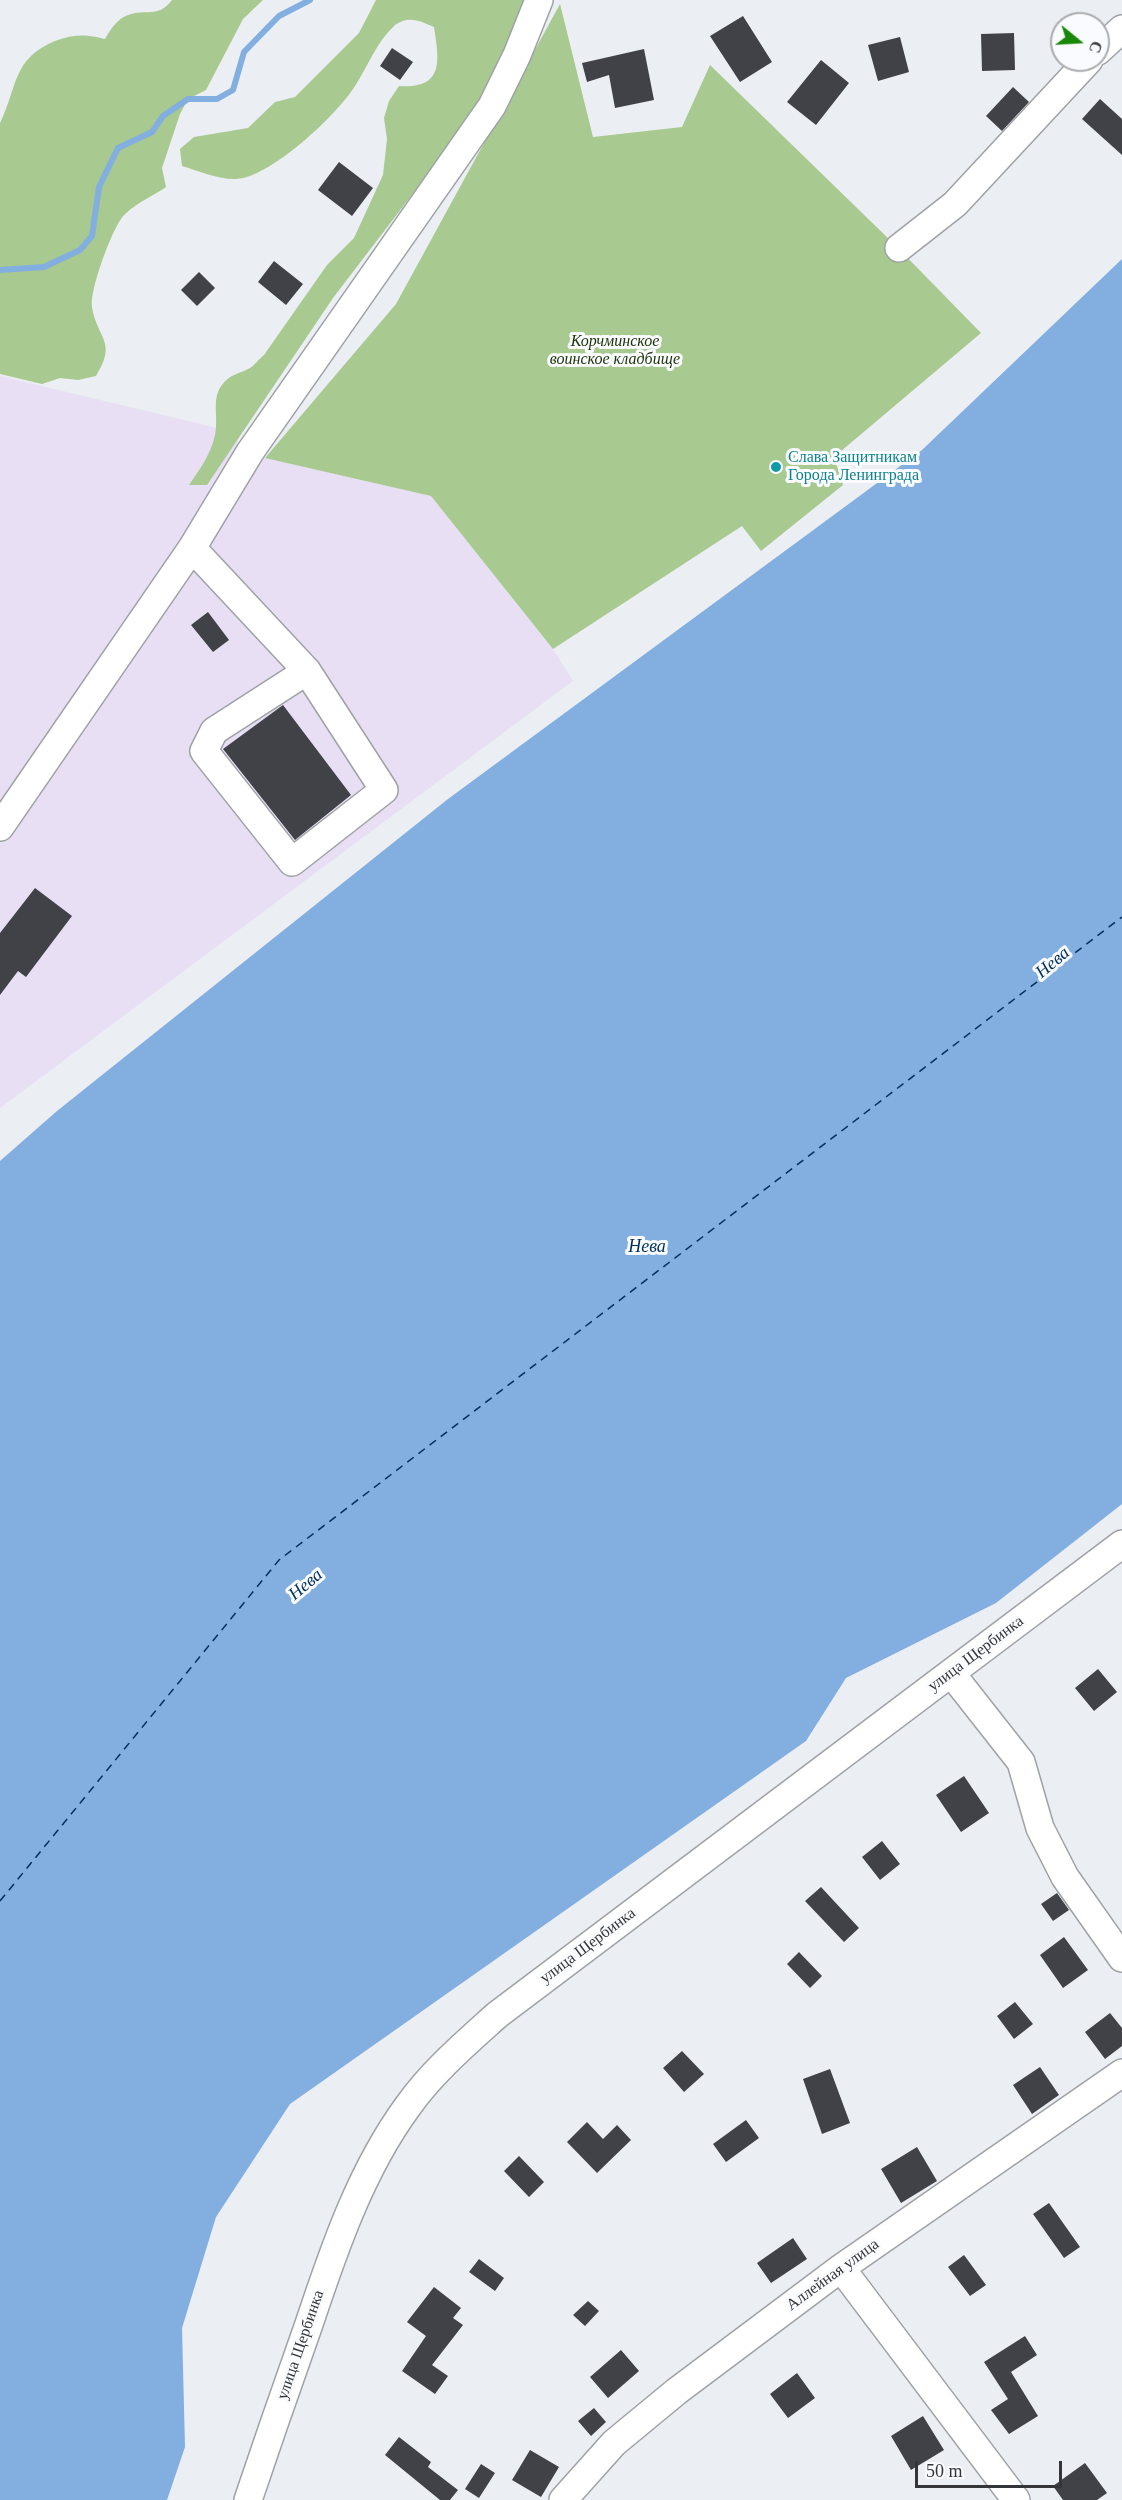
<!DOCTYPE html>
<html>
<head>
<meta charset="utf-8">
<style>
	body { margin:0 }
	#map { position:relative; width:1122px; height:2500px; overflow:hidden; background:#ebeef3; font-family:Georgia,serif }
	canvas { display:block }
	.north { position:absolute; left:1050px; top:12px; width:60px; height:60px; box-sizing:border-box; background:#f9fbfe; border:2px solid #aaacaf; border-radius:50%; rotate:108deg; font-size:16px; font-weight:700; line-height:24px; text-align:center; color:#343538 }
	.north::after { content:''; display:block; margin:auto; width:21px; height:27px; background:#188806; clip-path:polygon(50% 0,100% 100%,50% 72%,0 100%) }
	.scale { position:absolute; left:915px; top:2461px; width:147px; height:27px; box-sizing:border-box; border:3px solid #343538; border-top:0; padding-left:8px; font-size:18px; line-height:21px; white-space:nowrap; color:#343538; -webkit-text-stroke:4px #f9fbfe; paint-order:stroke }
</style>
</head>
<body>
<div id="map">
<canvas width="1122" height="2500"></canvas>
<div class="north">С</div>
<div class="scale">50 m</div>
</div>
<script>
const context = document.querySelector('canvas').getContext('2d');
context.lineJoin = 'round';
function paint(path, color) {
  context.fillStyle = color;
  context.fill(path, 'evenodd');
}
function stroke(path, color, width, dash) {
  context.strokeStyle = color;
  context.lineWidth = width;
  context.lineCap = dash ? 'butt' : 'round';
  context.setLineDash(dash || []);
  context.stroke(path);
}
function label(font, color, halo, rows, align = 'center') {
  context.font = font + ' Georgia,serif';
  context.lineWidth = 6;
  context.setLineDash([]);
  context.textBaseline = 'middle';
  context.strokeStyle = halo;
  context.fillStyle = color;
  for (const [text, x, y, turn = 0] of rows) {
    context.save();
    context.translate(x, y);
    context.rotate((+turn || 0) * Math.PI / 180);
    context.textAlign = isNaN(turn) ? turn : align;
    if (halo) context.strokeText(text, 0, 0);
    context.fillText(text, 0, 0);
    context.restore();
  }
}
paint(new Path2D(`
	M 0,376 L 226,430 L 249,452 L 265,458 L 431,496 L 553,649 L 573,681 L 0,1108 Z`), '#e8dff4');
paint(new Path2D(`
	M 172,0 L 263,0 L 243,19 L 206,90 L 188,99 L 180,114 L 162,168 L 166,187 C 153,196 130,206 121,219 C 111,232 89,292 92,307 C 97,339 118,341 96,376 L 78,380 L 60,378 L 42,384 L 0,374 L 0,123 C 18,86 12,59 55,41 C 74,34 87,34 105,39 C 111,29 117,19 128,15 C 145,8 158,19 172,0 Z
	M 376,0 L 527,0 L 489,94 L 333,298 L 207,485 L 189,485 C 200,469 211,454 215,435 C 219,418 211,398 222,385 C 230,374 239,374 250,368 C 255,365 259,359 264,355 L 327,265 L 354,238 L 383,175 L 387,139 L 384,118 L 389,101 L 399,86 C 445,89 439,60 434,27 C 421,21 408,15 395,25 C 377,41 368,66 355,86 C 337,115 269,179 235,179 C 217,179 199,171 182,166 L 180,149 L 194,137 L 248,128 L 275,102 L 295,97 L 359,33 Z
	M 560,4 L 593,137 L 682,127 L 710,65 L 894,244 L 981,333 L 834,457 L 843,485 L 761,551 L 742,526 L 553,649 L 431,496 L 265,458 L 396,304 Z`), '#a8c98f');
paint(new Path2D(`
	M 1122,259 L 1122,1504 L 996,1603 L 846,1678 L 806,1741 L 290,2104 L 216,2217 L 182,2328 L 185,2447 L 167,2500 L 0,2500 L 0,1161 L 57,1111 L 448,799 L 922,450 Z`), '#82aee0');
stroke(new Path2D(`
	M 0,270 L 44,267 L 80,250 L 92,236 L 99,187 L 118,148 L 152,132 L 163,116 L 188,99 L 217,99 L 233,90 L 244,52 L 279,16 L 310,0`), '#82aee0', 6);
stroke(new Path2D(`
	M 0,1901 L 279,1560 L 1122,917`), '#00305d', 1.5, [8, 6]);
paint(new Path2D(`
	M 743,16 L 772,62 L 740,82 L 710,36 Z
	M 1014,33 L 1015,70 L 982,71 L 981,34 Z
	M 900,37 L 909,72 L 878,81 L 868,45 Z
	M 392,48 L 413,62 L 400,80 L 380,66 Z
	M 644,49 L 654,100 L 615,108 L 609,75 L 587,82 L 582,63 Z
	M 821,60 L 849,83 L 816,125 L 787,102 Z
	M 1013,87 L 1029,102 L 1002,131 L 986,116 Z
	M 1100,99 L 1122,119 L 1122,155 L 1082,119 Z
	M 339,162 L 373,188 L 352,216 L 318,190 Z
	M 274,261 L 303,284 L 286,305 L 258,282 Z
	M 199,272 L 215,288 L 197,306 L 181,290 Z
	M 208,612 L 229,640 L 213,652 L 191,625 Z
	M 283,705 L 351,795 L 295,840 L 223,749 Z
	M 35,888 L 72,916 L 26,977 L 18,971 L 0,995 L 0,933 Z
	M 1098,1669 L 1117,1692 L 1094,1711 L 1075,1688 Z
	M 964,1776 L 989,1813 L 961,1832 L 936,1795 Z
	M 882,1841 L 900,1864 L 880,1880 L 862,1857 Z
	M 821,1887 L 859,1928 L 844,1942 L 805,1901 Z
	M 1057,1893 L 1069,1910 L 1053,1921 L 1041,1904 Z
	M 1064,1937 L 1088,1970 L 1063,1988 L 1040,1955 Z
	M 799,1952 L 822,1976 L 810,1988 L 787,1964 Z
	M 1015,2002 L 1033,2024 L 1014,2039 L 997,2016 Z
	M 1110,2013 L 1122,2028 L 1122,2046 L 1105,2059 L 1085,2032 Z
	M 682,2051 L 704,2074 L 684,2092 L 663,2068 Z
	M 1040,2067 L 1059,2095 L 1032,2114 L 1013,2085 Z
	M 830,2069 L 850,2123 L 822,2134 L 803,2079 Z
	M 746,2120 L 759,2138 L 726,2162 L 713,2144 Z
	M 587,2122 L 603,2139 L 617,2125 L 631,2140 L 597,2173 L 567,2142 Z
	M 917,2147 L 937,2181 L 901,2203 L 881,2169 Z
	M 519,2156 L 544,2182 L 529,2197 L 504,2171 Z
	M 1049,2203 L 1080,2247 L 1064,2258 L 1033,2214 Z
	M 793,2238 L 807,2259 L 771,2283 L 757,2263 Z
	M 964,2255 L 986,2285 L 970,2296 L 948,2267 Z
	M 479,2259 L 504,2278 L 495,2291 L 469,2272 Z
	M 434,2287 L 461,2308 L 453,2318 L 463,2325 L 432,2365 L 448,2376 L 435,2394 L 402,2371 L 426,2336 L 407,2322 Z
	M 588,2301 L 599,2311 L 585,2326 L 573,2315 Z
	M 1025,2336 L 1037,2355 L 1011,2372 L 1038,2416 L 1009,2434 L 991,2410 L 1008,2399 L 984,2362 Z
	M 621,2350 L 639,2371 L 608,2398 L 590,2377 Z
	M 797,2373 L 815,2398 L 788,2418 L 770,2394 Z
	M 594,2408 L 606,2422 L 591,2436 L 578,2421 Z
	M 923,2416 L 944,2450 L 911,2470 L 891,2436 Z
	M 399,2437 L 431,2462 L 428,2467 L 458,2490 L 450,2500 L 440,2500 L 385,2455 Z
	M 530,2450 L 559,2467 L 541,2497 L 512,2480 Z
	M 1085,2463 L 1107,2493 L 1097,2500 L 1063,2500 L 1053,2486 Z
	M 481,2464 L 495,2473 L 479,2498 L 465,2489 Z`), '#404247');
const minor = new Path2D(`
	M 1098,51 L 1122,29
	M 899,248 L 955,204 L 1089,60
	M 192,548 L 307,671 L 384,790 L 292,862 L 204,751 L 214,731 L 307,671
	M 0,827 L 192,548 L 250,452 L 492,106 L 517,55 L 539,0
	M 951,1673 L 1021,1762 L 1040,1828 L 1065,1877 L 1122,1958
	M 841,2268 L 1016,2500
	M 248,2500 C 268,2441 288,2383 309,2324 C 334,2249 361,2170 408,2106 C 432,2072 466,2043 497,2015 L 1122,1544
	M 563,2500 L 614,2443 L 677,2391 L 841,2268 L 1122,2073`);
stroke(minor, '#9ea1a6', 30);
stroke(minor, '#fff', 27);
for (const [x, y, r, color] of [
	[776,467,6,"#0f9aa8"]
]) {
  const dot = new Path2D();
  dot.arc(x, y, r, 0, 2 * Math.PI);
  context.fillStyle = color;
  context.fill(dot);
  stroke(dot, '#f9fbfe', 2);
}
label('italic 16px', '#1d3207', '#f9fbfe', [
	["Корчминское",615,342],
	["воинское кладбище",615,360]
]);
label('16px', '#0d838f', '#f9fbfe', [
	["Слава Защитникам",788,458],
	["Города Ленинграда",788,476]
], 'left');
label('16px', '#343538', '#f9fbfe', [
	["улица Щербинка",976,1654,-37],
	["улица Щербинка",588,1946,-37],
	["Аллейная улица",833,2275,-36],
	["улица Щербинка",301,2345,-71]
]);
label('italic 18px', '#00305d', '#f9fbfe', [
	["Нева",1053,963,-40],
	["Нева",647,1247],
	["Нева",306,1585,-40]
]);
</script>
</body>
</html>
